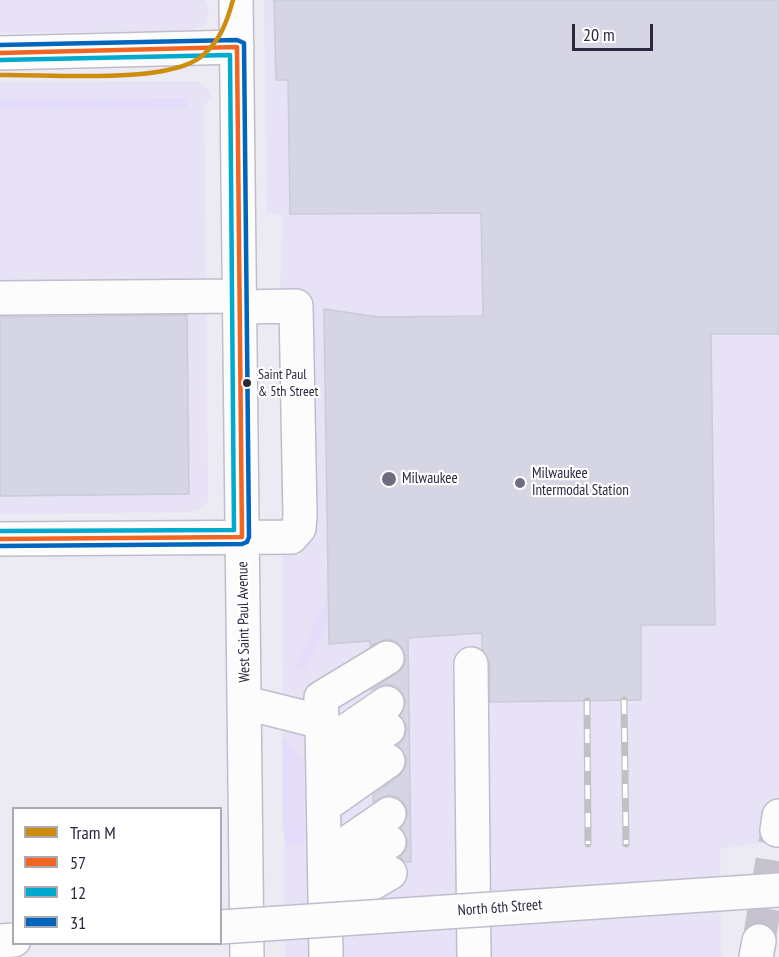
<!DOCTYPE html>
<html>
<head>
<meta charset="utf-8">
<style>
	body { margin:0 }
	#map { position:relative; width:779px; height:957px; overflow:hidden; background:#eceaf2; font-family:"PT Sans Narrow",sans-serif }
	canvas { display:block }
	.legend { position:absolute; left:12px; top:807px; width:210px; height:138px; box-sizing:border-box; background:#fff; border:2px solid #aba9b3; margin:0; padding:8px 10px; list-style:none; font-size:18px; color:#2e2740 }
	.legend li { display:flex; align-items:center; gap:12px; height:30px }
	.legend b { width:30px; border:2px solid #aba9b3 }
	.scale { position:absolute; left:572px; top:24px; width:81px; height:27px; box-sizing:border-box; border:3px solid #2e2740; border-top:0; padding-left:8px; font-size:18px; line-height:21px; white-space:nowrap; color:#2e2740; -webkit-text-stroke:4px #fff; paint-order:stroke }
</style>
</head>
<body>
<div id="map">
<canvas width="779" height="957"></canvas>
<ul class="legend">
<li><b style="height:8px;background:#cf8d0d"></b>Tram M</li>
<li><b style="height:8px;background:#f26522"></b>57</li>
<li><b style="height:8px;background:#00a9ce"></b>12</li>
<li><b style="height:8px;background:#0065bd"></b>31</li>
</ul>
<div class="scale">20 m</div>
</div>
<script>
const context = document.querySelector('canvas').getContext('2d');
context.lineJoin = 'round';
function paint(path, color) {
  context.fillStyle = color;
  context.fill(path, 'evenodd');
}
function stroke(path, color, width, dash) {
  context.strokeStyle = color;
  context.lineWidth = width;
  context.lineCap = dash ? 'butt' : 'round';
  context.setLineDash(dash || []);
  context.stroke(path);
}
function label(font, color, halo, rows, align = 'center') {
  context.font = font + ' "PT Sans Narrow",sans-serif';
  context.lineWidth = 4.5;
  context.setLineDash([]);
  context.textBaseline = 'middle';
  context.strokeStyle = halo;
  context.fillStyle = color;
  for (const [text, x, y, turn = 0] of rows) {
    context.save();
    context.translate(x, y);
    context.rotate((+turn || 0) * Math.PI / 180);
    context.textAlign = isNaN(turn) ? turn : align;
    if (halo) context.strokeText(text, 0, 0);
    context.fillText(text, 0, 0);
    context.restore();
  }
}
paint(new Path2D(`
	M 0,0 L 205,0 L 209,10 L 205,26 L 190,31 L 0,33 Z
	M 264,0 L 779,0 L 779,840 L 720,849 L 722,957 L 285,957 L 280,291 L 283,215 L 267,213 Z
	M 198,81 L 207,88 L 212,99 L 204,104 L 208,497 L 206,506 L 190,512 L 0,514 L 0,82 Z`), '#e7e2f6');
paint(new Path2D(`
	M 187,98 L 187,108 L 0,109 L 0,100 Z
	M 327,597 L 328,622 L 306,667 L 294,668 Z
	M 282,736 L 303,759 L 304,844 L 286,845 L 283,832 Z`), '#e4ddf9');
const building = new Path2D(`
	M 274,0 L 779,0 L 779,334 L 711,334 L 715,625 L 641,625 L 641,700 L 490,702 L 490,664 L 482,649 L 482,633 L 408,638 L 411,862 L 404,862 L 400,857 L 406,850 L 408,842 L 401,828 L 408,813 L 405,804 L 398,797 L 388,795 L 373,802 L 373,795 L 399,776 L 405,768 L 407,759 L 398,745 L 405,737 L 407,728 L 400,716 L 406,702 L 403,693 L 396,686 L 386,684 L 371,690 L 403,668 L 406,658 L 403,649 L 396,642 L 387,639 L 370,646 L 370,641 L 329,644 L 324,309 L 379,317 L 483,316 L 481,213 L 290,214 L 288,80 L 276,80 Z
	M 187,315 L 189,494 L 0,496 L 0,317 Z`);
paint(building, '#d5d5e3');
stroke(building, '#c9cbda', 1.5);
stroke(new Path2D(`
	M 759,941 L 777,830`), '#c6c3ce', 33, [33, 16]);
const minor = new Path2D(`
	M 236,0 L 247,957
	M 0,53 L 237,47
	M 0,298 L 240,296
	M 0,539 L 291,537 L 299,528 L 300,515 L 296,306 L 240,307
	M 471,664 L 474,957
	M 246,703 L 322,722 L 326,957
	M 322,722 L 321,698 L 387,658
	M 346,731 L 387,703
	M 323,776 L 388,729
	M 324,806 L 388,761
	M 777,830 L 779,816
	M 325,858 L 389,814
	M 343,870 L 389,842
	M 326,910 L 390,873
	M 756,957 L 759,941`);
const major = new Path2D(`
	M 0,941 L 14,940`);
stroke(minor, '#c1bccc', 36);
stroke(major, '#c1bccc', 36);
stroke(minor, '#fcfcfd', 33);
stroke(major, '#fcfcfd', 33);
stroke(new Path2D(`
	M 0,75 L 1,75`), '#c1c0c3', 1.5);
const rail = new Path2D(`
	M 624,700 L 626,844
	M 587,701 L 588,844`);
stroke(rail, '#c1c0c3', 7);
stroke(rail, '#fff', 4.5, [14]);
const majorBridge = new Path2D(`
	M 220,927 L 779,890`);
stroke(majorBridge, '#c1bccc', 36, []);
stroke(majorBridge, '#fcfcfd', 33);
stroke(new Path2D(`
	M 0,53 L 237,47 L 242,537 L 0,539`), '#f26522', 4.5);
stroke(new Path2D(`
	M 0,531 L 234,530 L 230,55 L 0,60`), '#00a9ce', 4.5);
stroke(new Path2D(`
	M 0,45 L 237,40 L 244,43 L 249,537 L 247,542 L 242,544 L 0,546`), '#0065bd', 4.5);
stroke(new Path2D(`
	M 1,75 C 49,74 167,85 202,56 C 220,41 227,22 233,0`), '#cf8d0d', 4.5);
for (const [x, y, r, color] of [
	[247,383,5,"#2e2740"],
	[389,479,8,"#706b7e"],
	[520,483,6,"#706b7e"]
]) {
  const dot = new Path2D();
  dot.arc(x, y, r, 0, 2 * Math.PI);
  context.fillStyle = color;
  context.fill(dot);
  stroke(dot, '#fff', 2);
}
label('14px', '#2e2740', '#fff', [
	["Saint Paul",258,375],
	["& 5th Street",258,392]
], 'left');
label('15px', '#2e2740', '#fff', [
	["Milwaukee",532,474],
	["Intermodal Station",532,491],
	["Milwaukee",402,479]
], 'left');
label('15px', '#2e2740', '#fff', [
	["West Saint Paul Avenue",244,622,-91],
	["North 6th Street",500,908,-4]
]);
</script>
</body>
</html>
